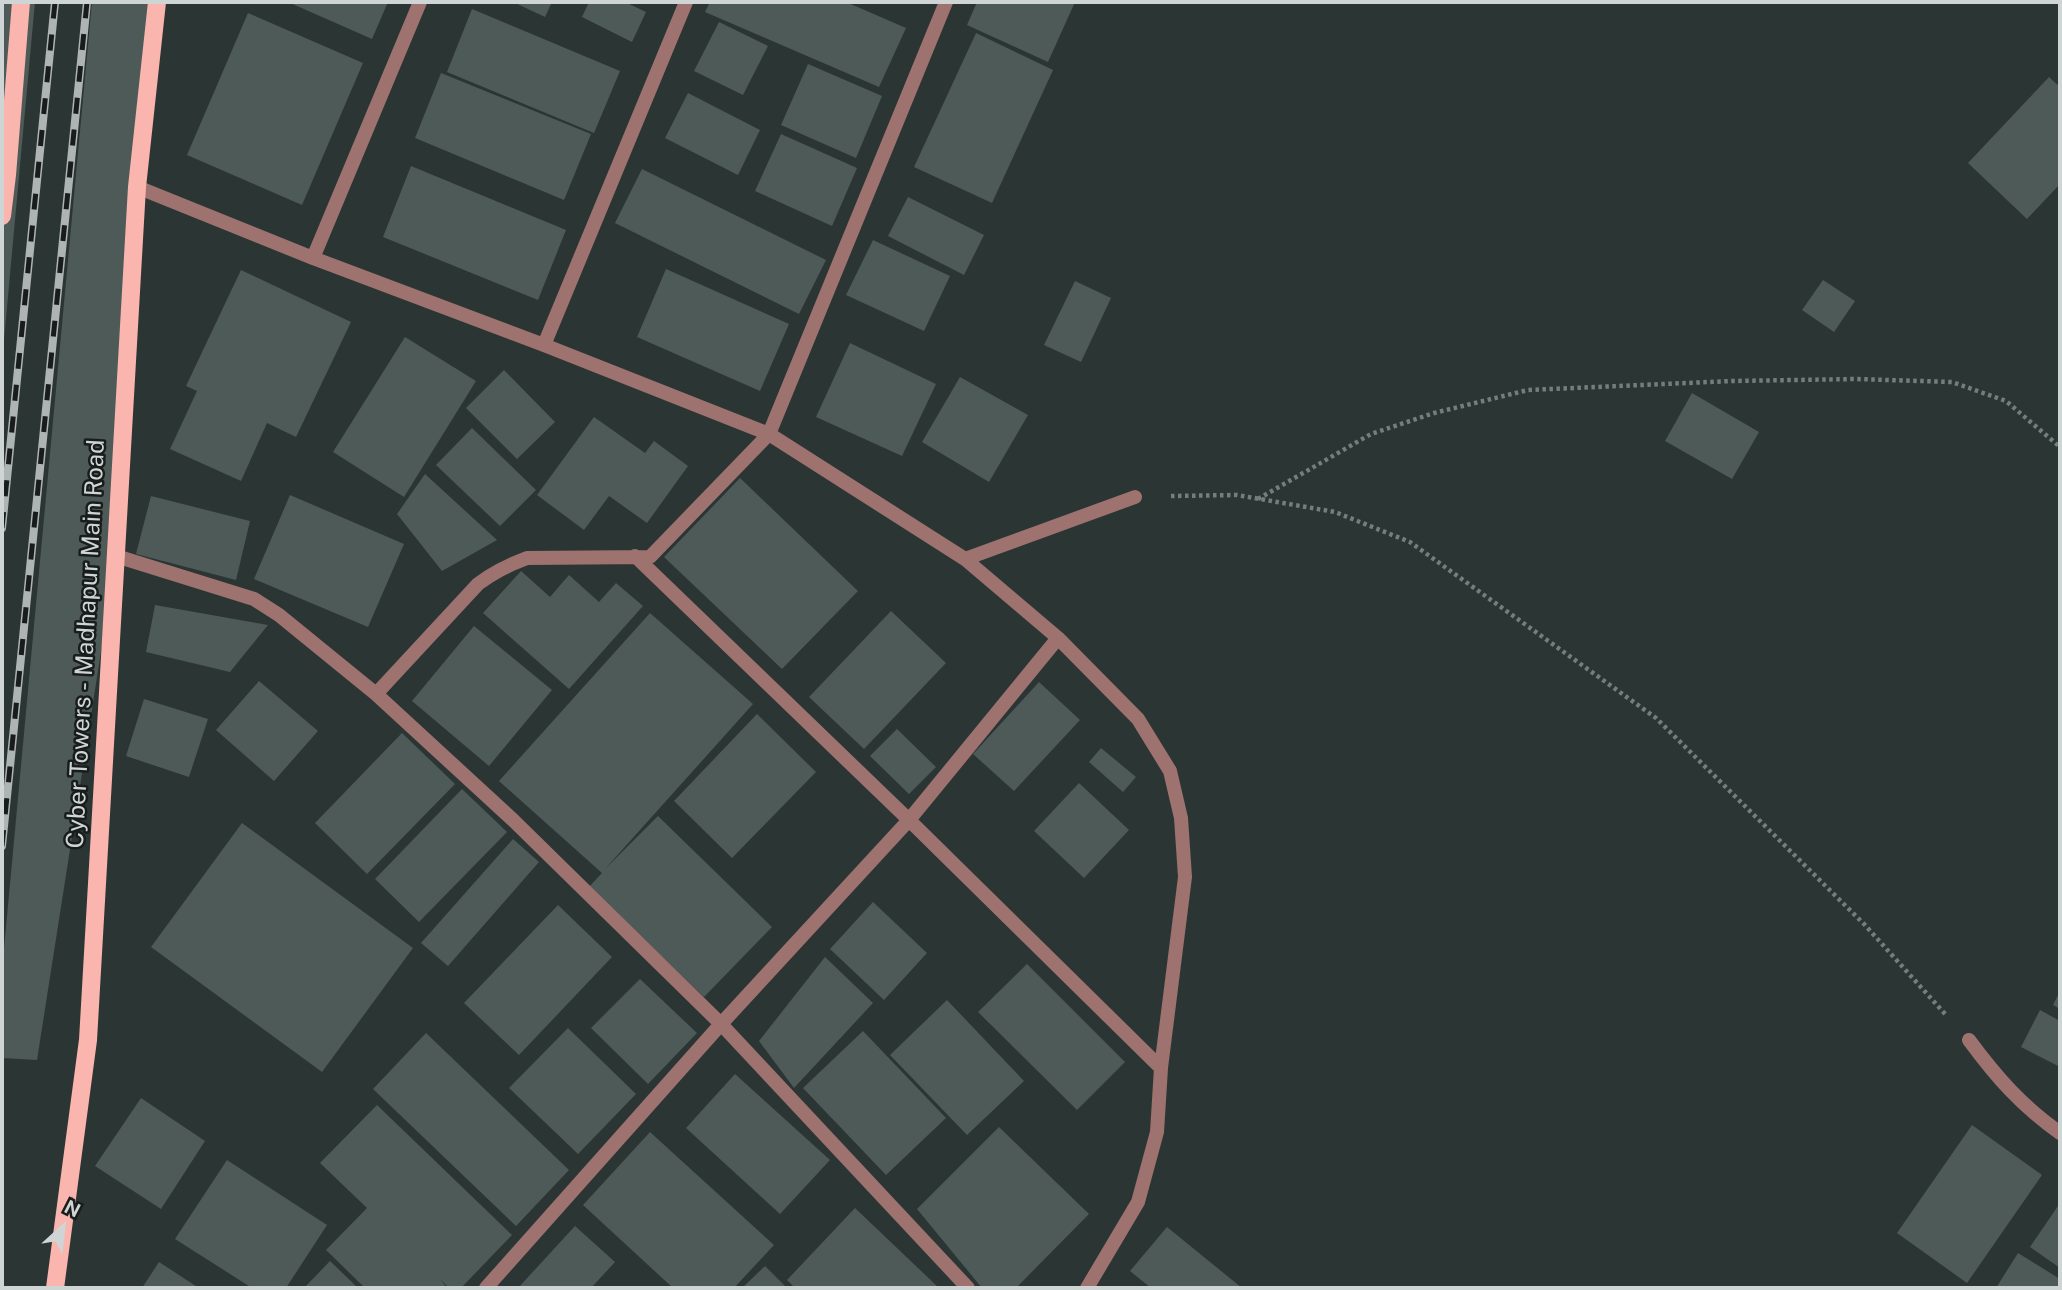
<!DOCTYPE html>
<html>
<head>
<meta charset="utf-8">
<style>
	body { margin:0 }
	#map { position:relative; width:2062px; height:1290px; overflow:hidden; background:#2b3634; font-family:"Public Sans",sans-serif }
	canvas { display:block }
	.frame { position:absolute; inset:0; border:4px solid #ced5d4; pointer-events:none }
	.north { position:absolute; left:28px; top:1192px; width:70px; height:70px; -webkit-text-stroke:5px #181d1c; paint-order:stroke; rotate:27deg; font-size:19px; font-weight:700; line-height:28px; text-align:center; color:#ced5d4 }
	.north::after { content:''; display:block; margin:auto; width:24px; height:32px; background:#ced5d4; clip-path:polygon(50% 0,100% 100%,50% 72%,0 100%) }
</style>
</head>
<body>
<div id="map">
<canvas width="2062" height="1290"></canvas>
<div class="frame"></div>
<div class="north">N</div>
</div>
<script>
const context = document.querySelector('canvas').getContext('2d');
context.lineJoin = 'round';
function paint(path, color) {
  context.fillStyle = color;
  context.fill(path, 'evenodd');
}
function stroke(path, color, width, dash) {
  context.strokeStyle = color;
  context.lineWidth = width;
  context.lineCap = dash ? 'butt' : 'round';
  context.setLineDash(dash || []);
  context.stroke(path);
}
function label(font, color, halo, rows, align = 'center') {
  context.font = font + ' "Public Sans",sans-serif';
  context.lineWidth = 5;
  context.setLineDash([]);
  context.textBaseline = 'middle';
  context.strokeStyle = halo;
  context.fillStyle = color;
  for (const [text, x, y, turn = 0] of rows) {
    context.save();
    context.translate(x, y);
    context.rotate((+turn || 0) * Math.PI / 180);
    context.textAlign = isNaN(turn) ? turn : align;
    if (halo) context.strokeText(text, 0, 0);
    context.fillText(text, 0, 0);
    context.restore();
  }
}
paint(new Path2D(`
	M 2,2 L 35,2 L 4,340 L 2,339 Z
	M 92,2 L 154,2 L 116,556 L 37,1060 L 2,1058 L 2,970 Z
	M 288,2 L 388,2 L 372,39 Z
	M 513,2 L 552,2 L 545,17 Z
	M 589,2 L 625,2 L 646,12 L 632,42 L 582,17 Z
	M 710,2 L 846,2 L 906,28 L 879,87 L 705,12 Z
	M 977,2 L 1075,2 L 1048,62 L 967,25 Z
	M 472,9 L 620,71 L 594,133 L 447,72 Z
	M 248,13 L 363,63 L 302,205 L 187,155 Z
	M 719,22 L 768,46 L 743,95 L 694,71 Z
	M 976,33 L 1053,70 L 992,203 L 914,167 Z
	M 808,64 L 882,96 L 856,158 L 781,125 Z
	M 441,73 L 591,134 L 564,200 L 415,138 Z
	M 2049,77 L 2060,87 L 2060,184 L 2027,219 L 1968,163 Z
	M 688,93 L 760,130 L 738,175 L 665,138 Z
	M 781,134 L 857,168 L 832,226 L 755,191 Z
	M 411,166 L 566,230 L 538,300 L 383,237 Z
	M 642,169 L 826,260 L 799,314 L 615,223 Z
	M 908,197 L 984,235 L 964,275 L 888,236 Z
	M 873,240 L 950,276 L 924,331 L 846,295 Z
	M 666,269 L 789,324 L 760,391 L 637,337 Z
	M 241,270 L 351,322 L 296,437 L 267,423 L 241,481 L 170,449 L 197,391 L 186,386 Z
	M 1823,280 L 1855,301 L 1834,332 L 1802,310 Z
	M 1075,281 L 1111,298 L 1081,362 L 1044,345 Z
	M 405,337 L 476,381 L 404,497 L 333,452 Z
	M 850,343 L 936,384 L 902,456 L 816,417 Z
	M 504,370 L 555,422 L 517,459 L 466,408 Z
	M 960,377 L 1028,415 L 989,482 L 922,442 Z
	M 1692,393 L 1759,432 L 1732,479 L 1665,441 Z
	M 594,417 L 645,453 L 654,441 L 688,466 L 647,523 L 609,496 L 584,530 L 537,495 Z
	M 472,428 L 536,490 L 500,526 L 436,465 Z
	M 425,474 L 497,540 L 442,571 L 397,514 Z
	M 740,478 L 858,591 L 782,669 L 664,557 Z
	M 290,495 L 404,544 L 368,627 L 254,579 Z
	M 151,496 L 250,521 L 236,580 L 136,554 Z
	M 521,571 L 550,597 L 569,575 L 599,602 L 616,583 L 643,606 L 569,689 L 483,613 Z
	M 155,605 L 268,625 L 230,672 L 146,652 Z
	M 891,611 L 946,663 L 864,749 L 809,697 Z
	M 650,613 L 753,704 L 605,869 L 658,816 L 772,927 L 704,997 L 589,887 L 602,873 L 499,781 Z
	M 474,626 L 552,690 L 489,766 L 412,701 Z
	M 259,681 L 318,731 L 274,781 L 216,730 Z
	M 1039,682 L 1080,720 L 1014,791 L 973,754 Z
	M 144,699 L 208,719 L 189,777 L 126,756 Z
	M 757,714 L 816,772 L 732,858 L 674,801 Z
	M 897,729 L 936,767 L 909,794 L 870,756 Z
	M 402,733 L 455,784 L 367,874 L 315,823 Z
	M 1101,748 L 1136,777 L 1123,792 L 1089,762 Z
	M 1079,783 L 1129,830 L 1084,878 L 1034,831 Z
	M 462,789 L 507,832 L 419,922 L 375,879 Z
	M 242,823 L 413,948 L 322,1072 L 151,947 Z
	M 513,839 L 539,862 L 448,966 L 421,943 Z
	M 873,902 L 927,953 L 884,1000 L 830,949 Z
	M 558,905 L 612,957 L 519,1055 L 464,1003 Z
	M 825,957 L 873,1003 L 794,1088 L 759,1041 Z
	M 1027,964 L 1125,1062 L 1077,1110 L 978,1012 Z
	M 640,979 L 697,1033 L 648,1084 L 591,1028 Z
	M 2060,991 L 2060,1009 L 2053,1005 Z
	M 947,1000 L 1024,1081 L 967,1135 L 890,1055 Z
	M 2040,1010 L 2060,1021 L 2060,1067 L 2021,1047 Z
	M 568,1028 L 636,1094 L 578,1154 L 509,1088 Z
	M 863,1031 L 946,1118 L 886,1175 L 803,1088 Z
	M 426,1033 L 569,1170 L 516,1226 L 373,1089 Z
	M 735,1074 L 830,1160 L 780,1214 L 686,1128 Z
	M 141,1098 L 205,1141 L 161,1209 L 95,1166 Z
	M 377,1105 L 512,1235 L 461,1288 L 449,1288 L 440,1279 L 447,1288 L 365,1288 L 326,1250 L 367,1208 L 320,1163 Z
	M 1972,1125 L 2042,1175 L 1967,1283 L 1897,1233 Z
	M 999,1127 L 1089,1214 L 1016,1288 L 982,1288 L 917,1209 Z
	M 650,1132 L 774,1245 L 734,1288 L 673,1288 L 583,1205 Z
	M 227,1160 L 327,1225 L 286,1288 L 252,1288 L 175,1239 Z
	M 2060,1203 L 2060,1268 L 2030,1247 Z
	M 855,1208 L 939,1288 L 795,1288 L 787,1280 Z
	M 575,1226 L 615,1262 L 591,1288 L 518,1288 Z
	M 1167,1227 L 1242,1288 L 1151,1288 L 1130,1271 Z
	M 2018,1253 L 2060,1279 L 2060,1288 L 1996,1288 Z
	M 330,1261 L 358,1288 L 304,1288 Z
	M 159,1262 L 199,1288 L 142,1288 Z
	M 765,1266 L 787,1288 L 742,1288 Z`), '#4e5a57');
stroke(new Path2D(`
	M 1171,496 L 1237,495 L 1335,512 L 1410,542 L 1656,718 L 1864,924 L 1946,1015
	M 1258,499 L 1371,434 L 1434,413 L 1528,390 L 1732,381 L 1856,379 L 1952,382 L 2006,401 L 2060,447`), '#747e7c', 4.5, [3.5, 3.5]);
stroke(new Path2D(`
	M 137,187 L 313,258 L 544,345 L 769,434 L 965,559 L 1058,638 L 1138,719 L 1170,771 L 1181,818 L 1185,877 L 1161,1068 L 1157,1132 L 1138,1202 L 1087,1288
	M 313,258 L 420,2
	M 544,345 L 686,2
	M 116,556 L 254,599 L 279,615 L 376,694 L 513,820 L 721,1024 L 968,1288
	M 635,556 L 909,820 L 1161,1068
	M 965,559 L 1135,497
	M 376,694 L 478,584 C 494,572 508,565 527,558 L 650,557 L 769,434 L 946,2
	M 1969,1040 C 1997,1078 2022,1106 2060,1133
	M 486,1288 L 721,1024 L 909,820 L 1058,638`), '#9d726f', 14);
stroke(new Path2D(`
	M 2,216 L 7,175 L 21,2
	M 55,1288 L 88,1040 L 137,187 L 157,2`), '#fbb5af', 18);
const rail = new Path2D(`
	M 2,528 L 55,2
	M 2,846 L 87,2`);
stroke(rail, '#adb4b3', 8);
stroke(rail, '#181d1c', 5, [16]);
label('24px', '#ced5d4', '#181d1c', [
	["Cyber Towers - Madhapur Main Road",86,644,-87]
]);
</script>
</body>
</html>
